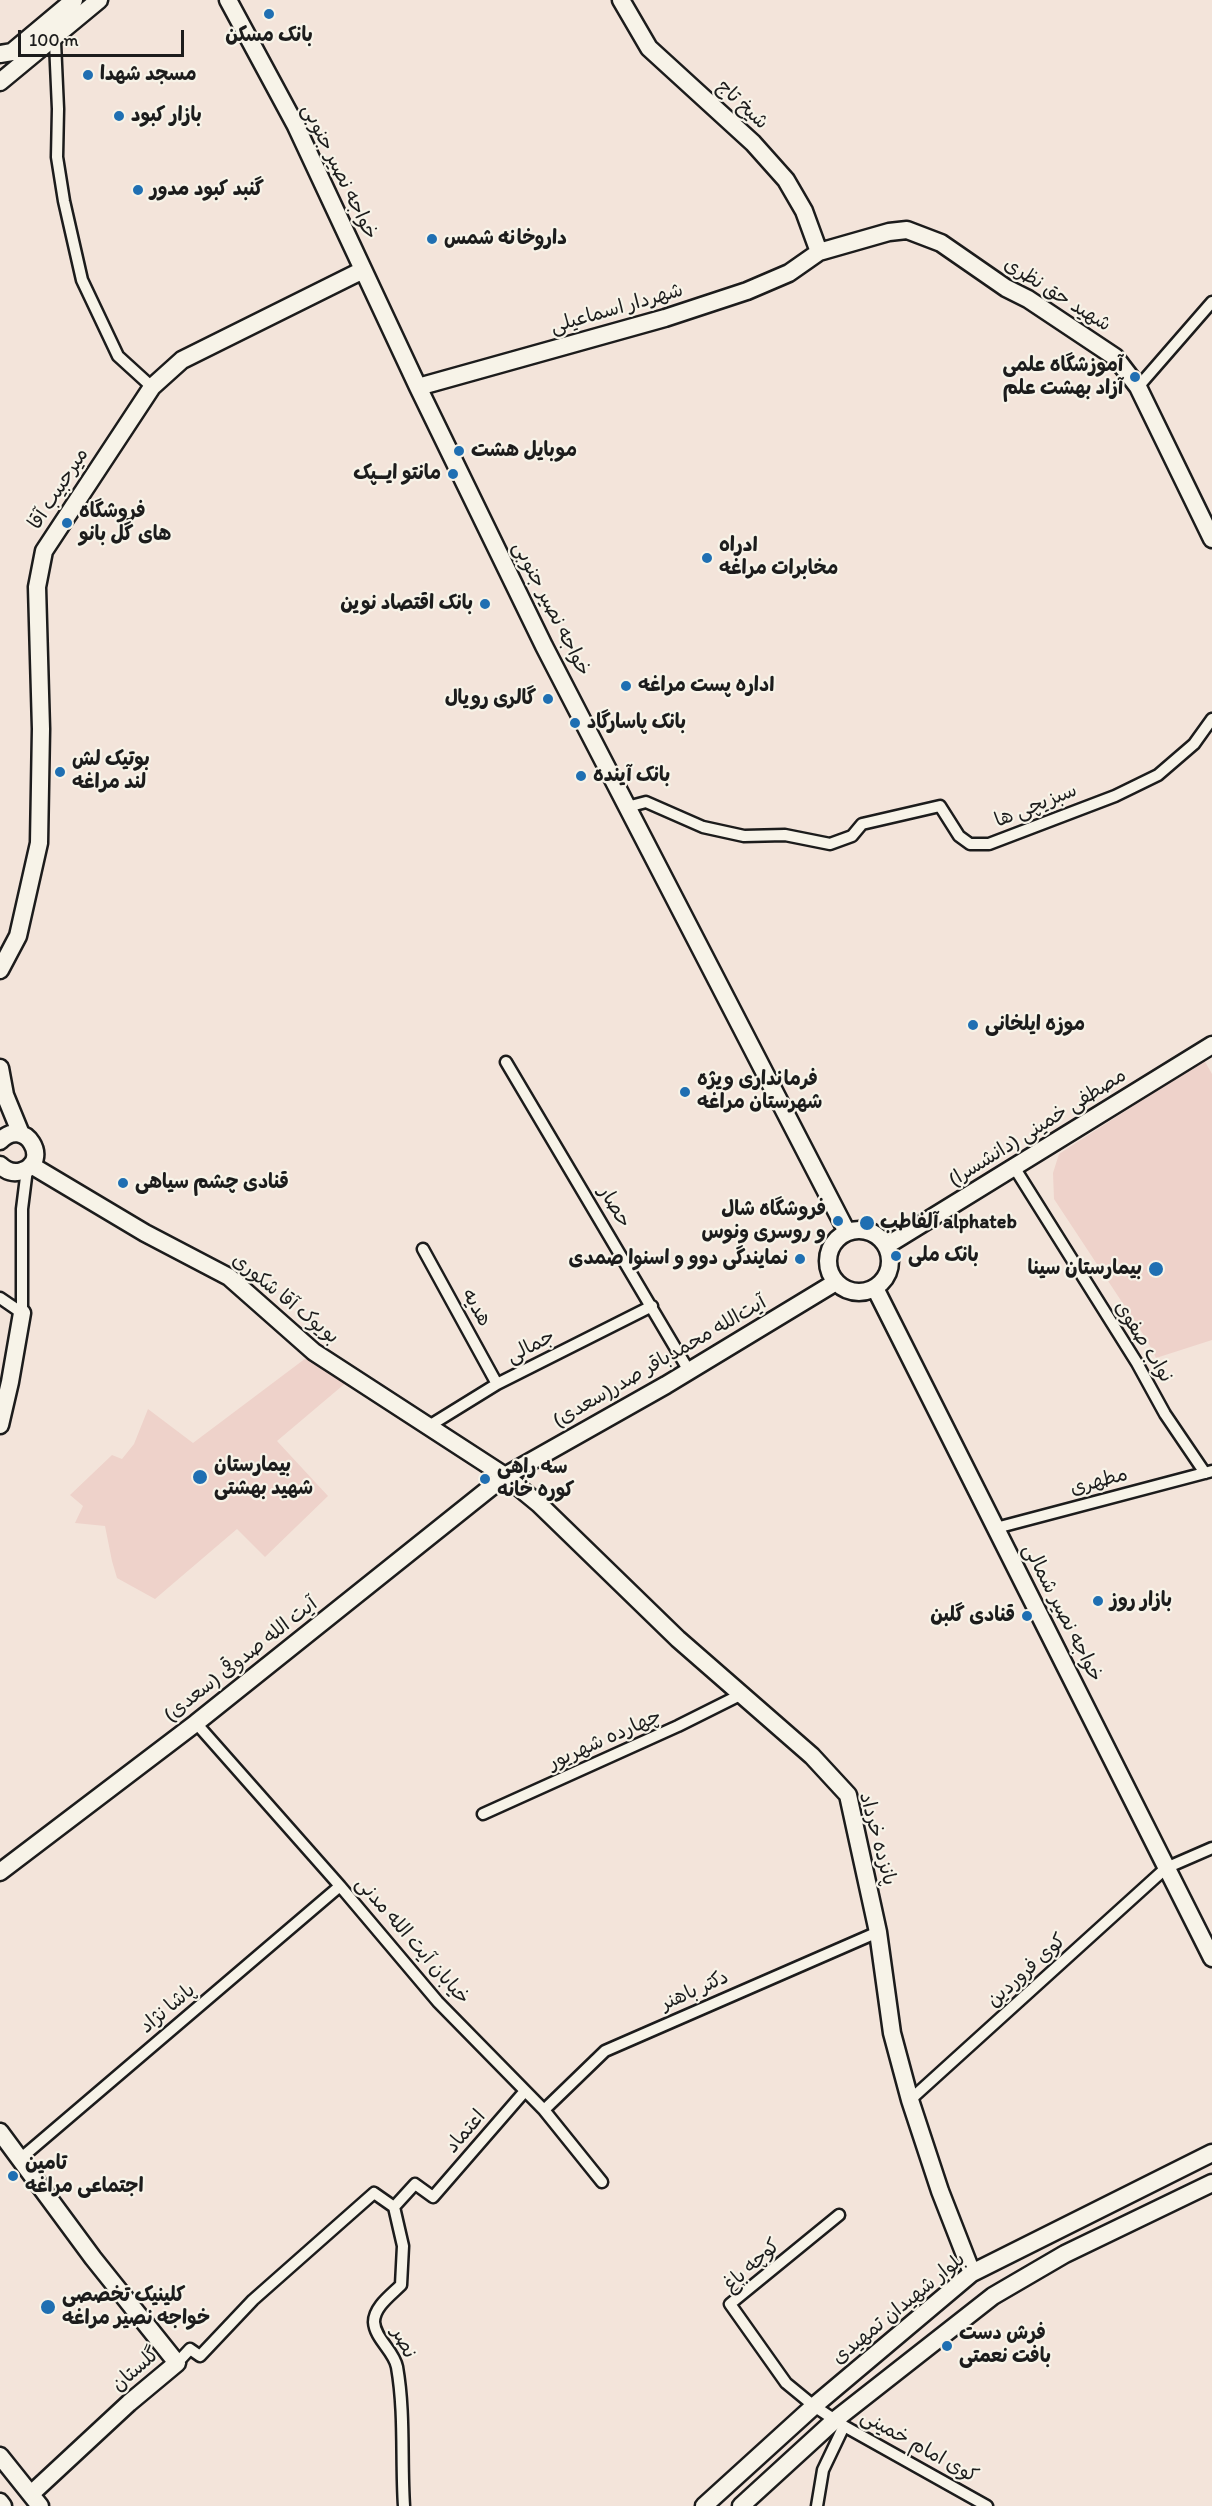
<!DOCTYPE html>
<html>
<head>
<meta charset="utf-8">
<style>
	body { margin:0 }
	#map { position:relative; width:1212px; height:2506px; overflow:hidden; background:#f3e4da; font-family:Itim,sans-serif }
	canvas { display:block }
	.scale { position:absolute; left:18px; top:30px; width:166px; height:27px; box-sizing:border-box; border:3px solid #1c1c1c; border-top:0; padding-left:8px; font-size:18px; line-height:21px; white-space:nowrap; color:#1c1c1c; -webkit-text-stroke:4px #f7f3e8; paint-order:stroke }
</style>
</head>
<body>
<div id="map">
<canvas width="1212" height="2506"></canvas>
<div class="scale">100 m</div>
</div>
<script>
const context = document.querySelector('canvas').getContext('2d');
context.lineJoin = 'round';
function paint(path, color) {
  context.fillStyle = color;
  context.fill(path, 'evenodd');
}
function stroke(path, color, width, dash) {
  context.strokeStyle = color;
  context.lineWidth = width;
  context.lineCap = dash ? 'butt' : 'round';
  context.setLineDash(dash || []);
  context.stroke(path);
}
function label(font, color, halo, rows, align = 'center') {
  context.font = font + ' Itim,"Playpen Sans Arabic",sans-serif';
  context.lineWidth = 4.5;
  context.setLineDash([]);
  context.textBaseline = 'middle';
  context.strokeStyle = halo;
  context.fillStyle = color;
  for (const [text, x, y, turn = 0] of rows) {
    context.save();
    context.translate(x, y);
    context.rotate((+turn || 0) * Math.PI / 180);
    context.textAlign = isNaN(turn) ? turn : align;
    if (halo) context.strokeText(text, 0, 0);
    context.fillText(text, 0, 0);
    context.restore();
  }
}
paint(new Path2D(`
	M 1204,1060 L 1212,1074 L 1212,1340 L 1156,1358 L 1147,1340 L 1054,1199 L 1053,1173 L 1059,1154 Z
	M 314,1352 L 348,1381 L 277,1441 L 328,1496 L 265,1557 L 237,1529 L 155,1599 L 117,1578 L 112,1561 L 105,1526 L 75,1523 L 83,1506 L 70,1495 L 112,1455 L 122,1459 L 134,1444 L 148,1409 L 193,1443 Z`), '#eed2ca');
const street = new Path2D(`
	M 57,35 L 55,42 L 58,109 L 57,157 L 64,201 L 82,280 L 118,356 L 152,387
	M 1138,387 L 1212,302
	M 627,807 L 646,802 L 703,827 L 744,836 L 785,835 L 830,844 L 852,836 L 862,824 L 940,806 L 959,836 L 970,844 L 989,844 L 1115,796 L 1158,775 L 1194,744 L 1212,719
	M 506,1062 L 689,1371
	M 1014,1167 L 1137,1363 L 1165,1414 L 1205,1473
	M 423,1249 L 497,1384
	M 0,1298 L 22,1313
	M 22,1313 L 22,1209 L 27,1169
	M 429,1426 L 497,1384 L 652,1306
	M 996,1528 L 1212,1471
	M 196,1723 L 340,1886 L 438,2002 L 544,2110 L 602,2182
	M 483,1814 L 678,1726 L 740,1695
	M 910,2100 L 1166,1868 L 1212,1848
	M 544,2110 L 605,2051 L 878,1932
	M 20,2159 L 340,1886
	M 394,2207 L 403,2246 L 401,2285 C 391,2295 374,2307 374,2322 C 375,2339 394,2351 397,2367 C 405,2413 401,2460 404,2506
	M 839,2215 L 730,2304 L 786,2383 L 814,2406 L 844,2426 L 987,2506
	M 177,2363 L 190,2349 L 200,2356 L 253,2300 L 374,2193 L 394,2207 L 415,2184 L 433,2197 L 525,2091
	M 817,2506 L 823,2470 L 844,2426`);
const secondary = new Path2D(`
	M 228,0 L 296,126 L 418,387 L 544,646 L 847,1232
	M 621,0 L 649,48 L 753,143 L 786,180 L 804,211 L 819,252
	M 0,54 L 12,52 L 74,0
	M 0,82 L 99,0
	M 418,387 L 665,318 L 747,291 L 789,273 L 819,252 L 889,232 L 907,230 L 941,243 L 1006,288 L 1028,299 L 1115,357 L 1138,387 L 1212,539
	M 0,970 L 18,936 L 39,843 L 41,729 L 37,587 L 44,551 L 152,387 L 182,360 L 363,270
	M 0,1068 L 5,1095 L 21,1134
	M 0,1141 C 25,1115 52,1162 22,1171 C 13,1174 6,1171 0,1165
	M 31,1165 L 145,1233 L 229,1277 L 314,1352 L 505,1476 L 539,1504 L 678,1639 L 812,1756 L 848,1795 L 878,1932 L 892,2033 L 910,2100 L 940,2191 L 972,2273
	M828 1261a31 31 0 1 1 62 0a31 31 0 1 1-62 0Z
	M 886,1246 L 1212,1045
	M 875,1288 L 1212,1958
	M 0,1425 L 10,1382 L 22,1313
	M 0,1872 L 196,1723 L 505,1476 L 666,1385 L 836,1282
	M 0,2132 L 93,2258 L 177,2363 L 129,2403 L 31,2494
	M 0,2456 L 40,2506
	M 0,2502 L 3,2506
	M 704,2506 L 814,2406 L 972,2273 L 1212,2153
	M 741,2506 L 835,2420 L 993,2296 L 1065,2254 L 1212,2183`);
stroke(street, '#1c1c1c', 15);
stroke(secondary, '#1c1c1c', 21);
stroke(street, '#f7f3e8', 10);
stroke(secondary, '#f7f3e8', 16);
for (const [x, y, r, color] of [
	[269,14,6,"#1f6fb2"],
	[88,75,6,"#1f6fb2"],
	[119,116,6,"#1f6fb2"],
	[138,190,6,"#1f6fb2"],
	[432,239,6,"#1f6fb2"],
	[1135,377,6,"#1f6fb2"],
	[459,451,6,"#1f6fb2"],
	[453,474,6,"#1f6fb2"],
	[67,523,6,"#1f6fb2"],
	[707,558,6,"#1f6fb2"],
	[485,604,6,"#1f6fb2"],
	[626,686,6,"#1f6fb2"],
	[548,699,6,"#1f6fb2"],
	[575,723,6,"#1f6fb2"],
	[60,772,6,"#1f6fb2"],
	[581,776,6,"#1f6fb2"],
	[973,1025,6,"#1f6fb2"],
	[685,1092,6,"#1f6fb2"],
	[123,1183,6,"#1f6fb2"],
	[838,1221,6,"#1f6fb2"],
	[867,1223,8,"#1f6fb2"],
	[896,1256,6,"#1f6fb2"],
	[800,1259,6,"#1f6fb2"],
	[1156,1269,8,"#1f6fb2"],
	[200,1477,8,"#1f6fb2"],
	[485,1479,6,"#1f6fb2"],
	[1098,1601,6,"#1f6fb2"],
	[1027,1616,6,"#1f6fb2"],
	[13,2176,6,"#1f6fb2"],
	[48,2307,8,"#1f6fb2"],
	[947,2346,6,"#1f6fb2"]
]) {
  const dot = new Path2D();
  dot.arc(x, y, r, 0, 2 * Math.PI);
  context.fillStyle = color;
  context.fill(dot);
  stroke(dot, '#f7f3e8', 2);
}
label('bold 20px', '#1c1c1c', '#f7f3e8', [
	["بانک مسکن",269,36,"center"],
	["مسجد شهدا",100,75],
	["بازار کبود",131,116],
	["گنبد کبود مدور",150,190],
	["داروخانه شمس",444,239],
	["آموزشگاه علمی",1123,366,"right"],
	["آزاد بهشت علم",1123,389,"right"],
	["موبایل هشت",471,451],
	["مانتو ایــپک",441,474,"right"],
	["فروشگاه",79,512],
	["های گل بانو",79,535],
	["ادراه",719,546],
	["مخابرات مراغه",719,569],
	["بانک اقتصاد نوین",473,604,"right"],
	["اداره پست مراغه",638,686],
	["گالری رویال",536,699,"right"],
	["بانک پاسارگاد",587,723],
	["بوتیک لش",72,760],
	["لند مراغه",72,783],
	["بانک آینده",593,776],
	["موزه ایلخانی",985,1025],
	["فرمانداری ویژه",697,1080],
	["شهرستان مراغه",697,1103],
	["قنادی چشم سیاهی",135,1183],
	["فروشگاه شال",826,1210,"right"],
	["و روسری ونوس",826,1233,"right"],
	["آلفاطب alphateb",880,1223],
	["بانک ملی",908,1256],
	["نمایندگی دوو و اسنوا صمدی",788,1259,"right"],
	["بیمارستان سینا",1142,1269,"right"],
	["بیمارستان",214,1466],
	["شهید بهشتی",214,1489],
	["سه راهی",497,1468],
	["کوره خانه",497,1491],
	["بازار روز",1110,1601],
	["قنادی گلبن",1015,1616,"right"],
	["تامین",25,2164],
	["اجتماعی مراغه",25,2187],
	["کلینیک تخصصی",62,2296],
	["خواجه نصیر مراغه",62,2319],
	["فرش دست",959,2334],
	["بافت نعمتی",959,2357]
], 'left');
label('20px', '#1c1c1c', '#f7f3e8', [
	["شیخ تاج",742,105,43],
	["خواجه نصیر جنوبی",339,172,64],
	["شهید حق نظری",1057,295,32],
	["شهردار اسماعیلی",617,309,-16],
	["میرحبیب آقا",59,489,-57],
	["خواجه نصیر جنوبی",551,609,63],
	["سبزیچی ها",1036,806,-22],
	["مصطفی خمینی (دانشسرا)",1038,1128,-32],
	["حصار",614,1207,59],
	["بویوک آقا شکوری",285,1299,39],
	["هدیه",476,1308,61],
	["نواب صفوی",1143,1342,58],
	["جمالی",531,1347,-27],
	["آیت‌الله محمدباقر صدر(سعدی)",660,1362,-30],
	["مطهری",1099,1482,-15],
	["خواجه نصیر شمالی",1062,1613,63],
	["آیت الله صدوقی (سعدی)",241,1660,-38],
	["چهارده شهریور",605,1740,-24],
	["پانزده خرداد",877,1839,75],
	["خیابان آیت الله مدنی",412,1941,49],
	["کوی فروردین",1027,1971,-42],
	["دکتر باهنر",695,1991,-24],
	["پاشا نژاد",168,2009,-40],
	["اعتماد",466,2132,-49],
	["کوچه باغ",752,2266,-42],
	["بلوار شهیدان تمهیدی",899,2309,-39],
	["نصر",403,2343,64],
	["گلستان",136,2370,-41],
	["کوی امام خمینی",919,2447,29]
]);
</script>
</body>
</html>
